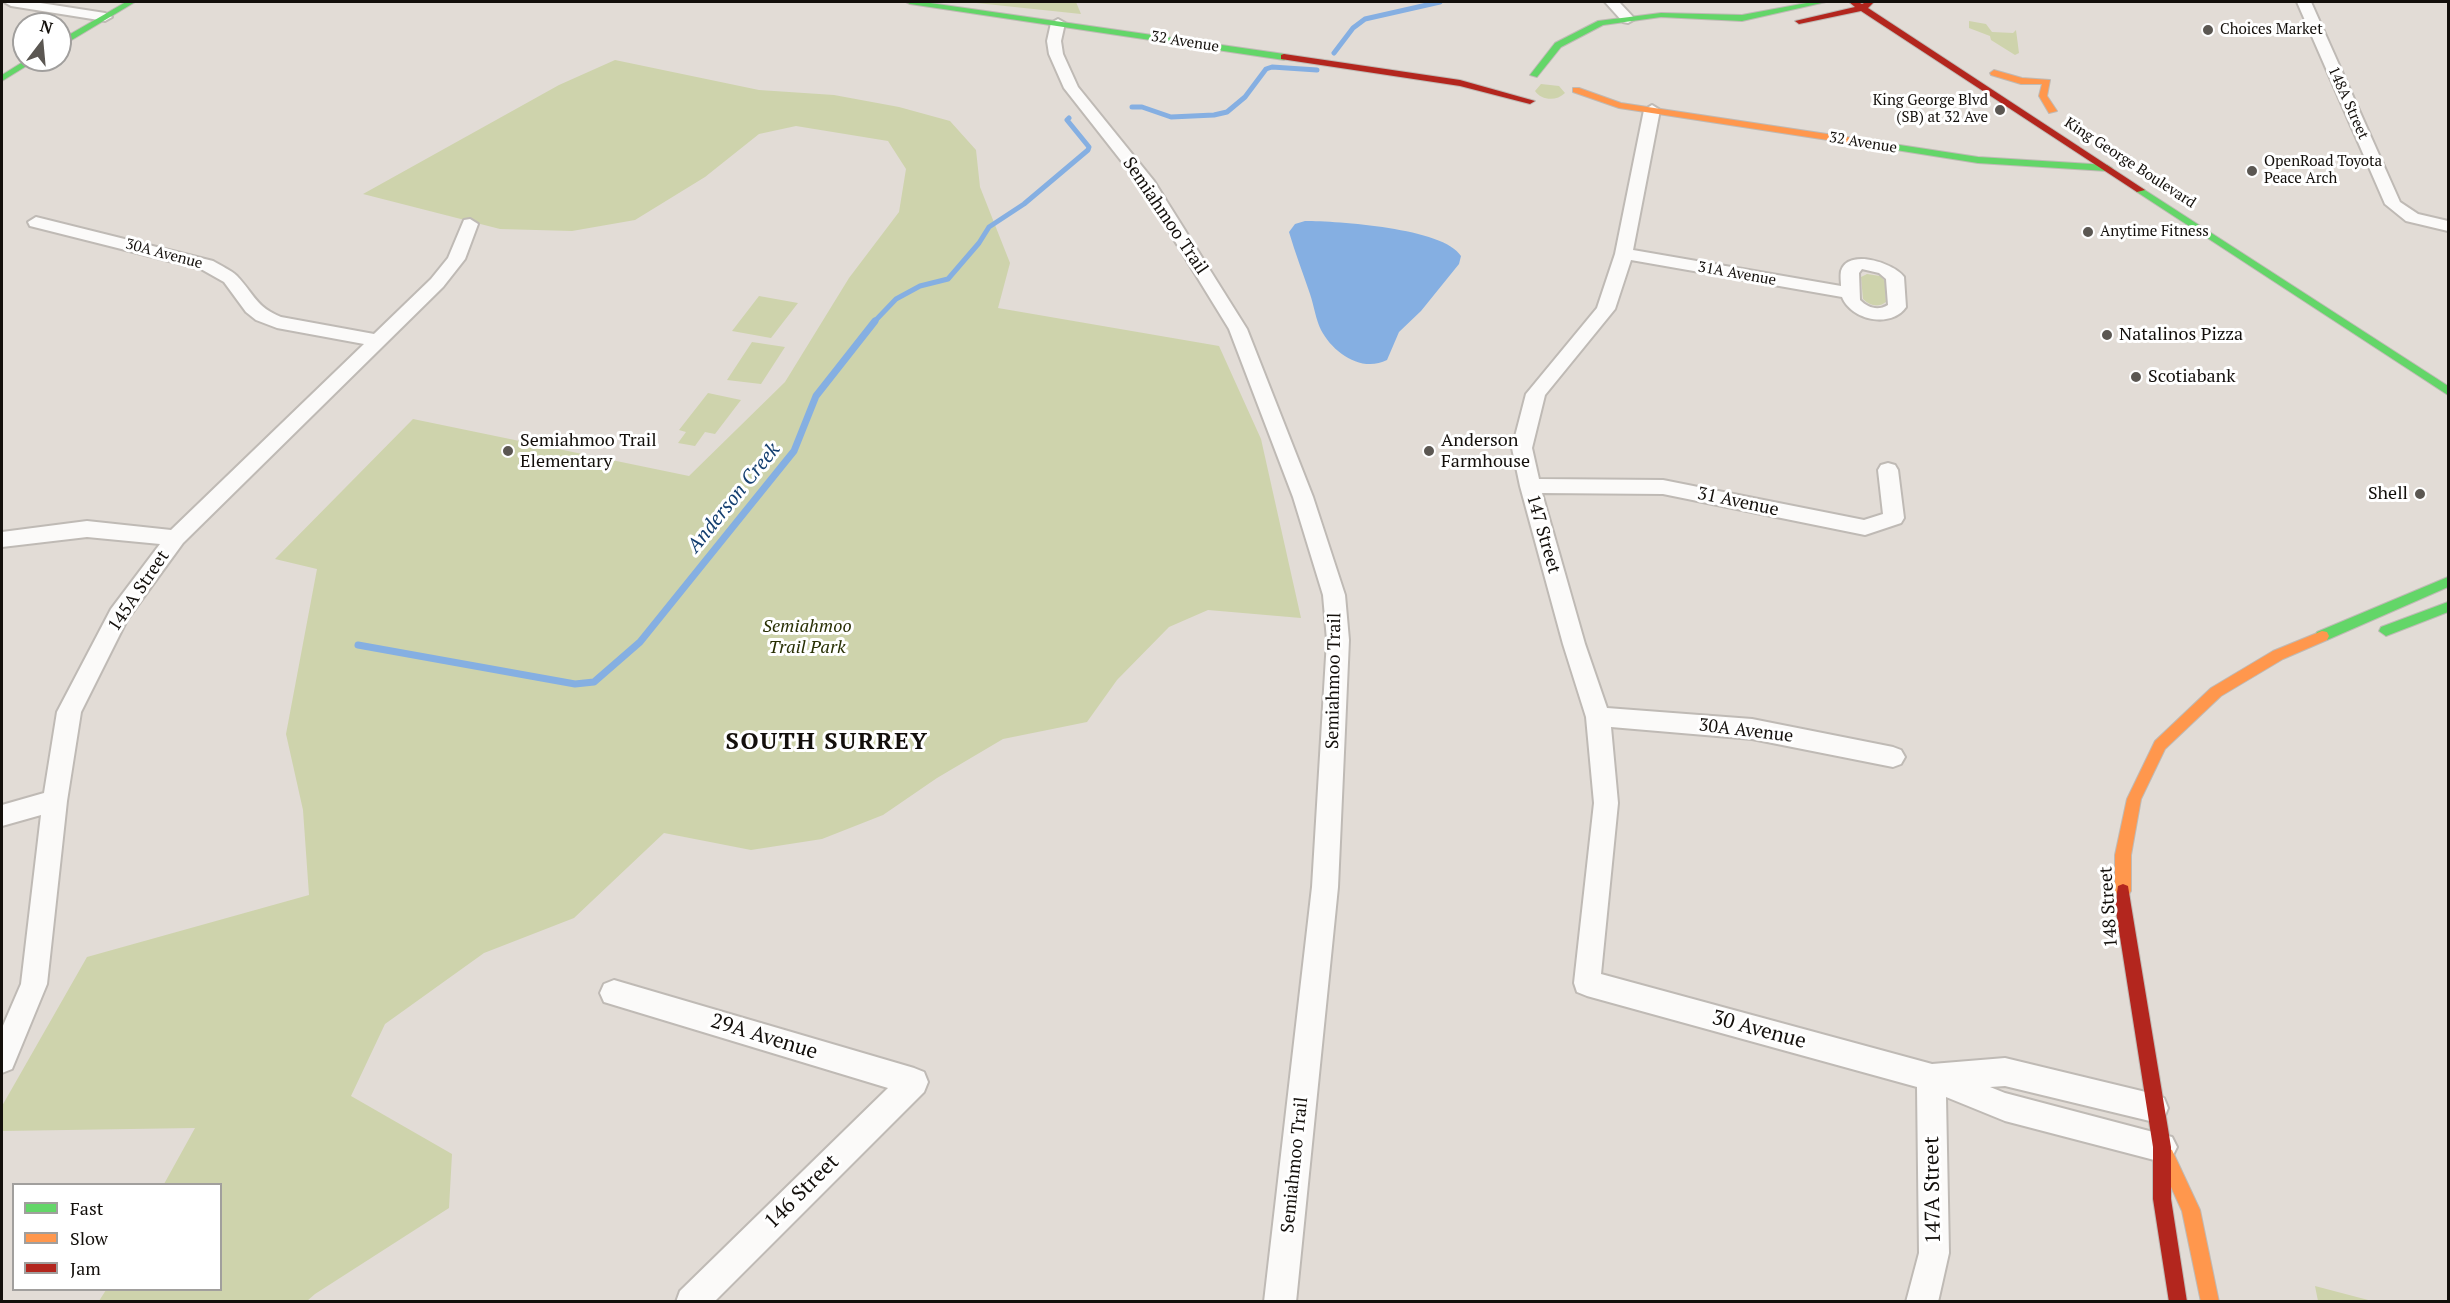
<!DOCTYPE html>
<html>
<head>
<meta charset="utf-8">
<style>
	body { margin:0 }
	#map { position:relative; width:2450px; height:1303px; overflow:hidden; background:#e2dcd6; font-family:"PT Serif",serif }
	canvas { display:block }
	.frame { position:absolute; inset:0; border:3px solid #130f0b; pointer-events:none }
	.legend { position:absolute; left:12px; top:1183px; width:210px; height:108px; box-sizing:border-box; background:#fff; border:2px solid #a19f9d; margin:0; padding:8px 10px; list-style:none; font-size:18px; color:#130f0b }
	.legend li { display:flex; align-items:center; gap:12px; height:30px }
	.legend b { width:30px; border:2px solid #a19f9d }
	.north { position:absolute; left:12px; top:12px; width:60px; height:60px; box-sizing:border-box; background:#fff; border:2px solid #a19f9d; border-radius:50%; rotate:16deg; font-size:16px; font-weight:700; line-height:24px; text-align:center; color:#130f0b }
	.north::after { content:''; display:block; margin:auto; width:21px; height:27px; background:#5b5752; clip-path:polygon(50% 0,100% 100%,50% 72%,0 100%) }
</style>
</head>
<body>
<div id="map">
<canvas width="2450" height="1303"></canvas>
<div class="frame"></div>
<ul class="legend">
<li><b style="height:8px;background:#63d668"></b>Fast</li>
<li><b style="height:8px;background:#ff974d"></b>Slow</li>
<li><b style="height:8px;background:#b3261e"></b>Jam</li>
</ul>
<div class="north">N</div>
</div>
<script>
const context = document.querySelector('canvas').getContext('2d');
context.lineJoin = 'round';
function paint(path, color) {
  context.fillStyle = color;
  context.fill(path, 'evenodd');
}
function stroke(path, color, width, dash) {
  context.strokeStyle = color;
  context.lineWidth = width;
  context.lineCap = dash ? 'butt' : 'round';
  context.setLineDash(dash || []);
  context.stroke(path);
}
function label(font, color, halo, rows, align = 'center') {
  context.font = font + ' "PT Serif",serif';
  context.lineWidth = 6;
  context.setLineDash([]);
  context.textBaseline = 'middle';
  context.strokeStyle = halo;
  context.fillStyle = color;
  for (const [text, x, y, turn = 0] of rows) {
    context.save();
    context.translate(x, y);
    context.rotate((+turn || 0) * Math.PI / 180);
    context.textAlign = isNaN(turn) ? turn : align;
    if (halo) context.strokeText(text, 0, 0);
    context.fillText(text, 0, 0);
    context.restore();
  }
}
paint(new Path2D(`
	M 967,2 L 1076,2 L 1081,14 Z
	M 1969,21 L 1986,24 L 1992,32 L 2013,33 L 2016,30 L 2019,53 L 2015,55 L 1991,40 L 1990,36 L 1969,28 Z
	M 615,60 L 759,90 L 834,95 L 899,107 L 950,121 L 976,150 L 980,187 L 1010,263 L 998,308 L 1219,346 L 1261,439 L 1301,618 L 1208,610 L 1169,627 L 1117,680 L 1087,722 L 1003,739 L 937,778 L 883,815 L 822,839 L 751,850 L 664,833 L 574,918 L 484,953 L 385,1024 L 351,1096 L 452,1154 L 449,1208 L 315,1294 L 307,1301 L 99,1301 L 106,1290 L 220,1290 L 220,1184 L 164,1184 L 195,1128 L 2,1131 L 2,1106 L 87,957 L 309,895 L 303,810 L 286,734 L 317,569 L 275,559 L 413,419 L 689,476 L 785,382 L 849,278 L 899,212 L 906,169 L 888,141 L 796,126 L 759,134 L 705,177 L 635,220 L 572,231 L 500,229 L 363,194 L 559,85 Z
	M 1541,84 L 1559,86 L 1565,93 C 1556,102 1541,100 1535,91 Z
	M 1867,274 L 1880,276 L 1885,281 L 1886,302 C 1878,308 1870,306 1863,299 L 1861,277 Z
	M 759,296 L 798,303 L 771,338 L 732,331 Z
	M 752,342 L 785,347 L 761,384 L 727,380 Z
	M 708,393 L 741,400 L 715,434 L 705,432 L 695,446 L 678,443 L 686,432 L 679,430 Z
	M 2315,1286 L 2372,1301 L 2318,1301 Z`), '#ced3ac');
paint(new Path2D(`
	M 1305,221 C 1337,221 1444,228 1461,256 L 1459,264 L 1421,311 L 1399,332 L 1387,360 C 1362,373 1333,353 1321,330 C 1316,320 1314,306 1310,294 C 1303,273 1295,253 1289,232 L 1295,224 Z`), '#85afe2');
stroke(new Path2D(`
	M 1334,53 L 1353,28 L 1365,19 L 1440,2
	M 1132,107 L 1142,107 L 1171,117 L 1214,115 L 1227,112 L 1245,97 L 1266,69 L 1272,67 L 1317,70
	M 874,322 L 896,299 L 920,286 L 948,279 L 979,243 L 989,227 L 1024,204 L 1088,150 L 1089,147 L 1067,120 L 1069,118`), '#85afe2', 5);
stroke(new Path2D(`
	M 358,645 L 575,684 L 594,682 L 640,642 L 794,451 L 816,396 L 875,321`), '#85afe2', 7);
const street = new Path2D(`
	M 4,2 L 34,2 L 105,13 L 112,17 L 105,21 L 11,6 Z
	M 1605,2 L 1619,2 L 1635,19 L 1628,23 L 1623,22 Z
	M 2297,2 L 2311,2 L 2400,202 L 2418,214 L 2448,221 L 2448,231 L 2406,221 L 2385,204 Z
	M 1058,19 L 1065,23 L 1061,41 L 1063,54 L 1078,87 L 1154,181 L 1247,329 L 1313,497 L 1345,595 L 1349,640 L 1338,887 L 1296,1302 L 1264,1302 L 1312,887 L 1327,640 L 1323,595 L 1293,497 L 1229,329 L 1141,186 L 1064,88 L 1049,54 L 1047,41 L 1051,23 Z
	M 1652,105 L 1660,110 L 1633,250 L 1841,286 C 1841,282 1840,276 1841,271 C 1848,248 1894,263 1904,277 L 1906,307 C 1891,329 1851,320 1842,297 L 1631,260 L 1615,309 L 1545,395 L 1532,448 L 1539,479 L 1663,480 L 1864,520 L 1883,514 L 1878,470 L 1881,465 L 1888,463 L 1895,465 L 1898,470 L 1904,518 L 1901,523 L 1865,535 L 1663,494 L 1542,493 L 1585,644 L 1607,708 L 1752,719 L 1893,747 L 1901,750 L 1905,757 L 1901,764 L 1893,767 L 1752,739 L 1611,727 L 1618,803 L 1601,974 L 1932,1064 L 2005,1058 L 2154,1094 L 2164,1098 L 2168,1108 L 2164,1118 L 2154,1122 L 2005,1086 L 1990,1087 L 2005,1093 L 2172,1137 L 2177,1147 L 2172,1157 L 2162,1162 L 2005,1121 L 1946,1097 L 1949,1253 L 1938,1302 L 1906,1302 L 1919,1253 L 1917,1087 L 1587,996 L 1577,992 L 1574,983 L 1594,803 L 1586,717 L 1563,644 L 1520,486 L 1512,448 L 1526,394 L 1597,308 L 1615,254 L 1644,110 ZM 1862,269 L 1879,273 L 1886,279 L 1888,305 C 1878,311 1868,308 1860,300 L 1859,273 Z
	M 36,217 L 213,261 C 221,266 231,270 237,276 C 254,294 256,307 281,317 L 374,334 L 431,279 L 448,258 L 464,220 L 470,219 L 478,224 L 465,259 L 443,287 L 183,543 L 127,620 L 81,712 L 67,801 L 47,984 L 12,1069 L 2,1073 L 2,1028 L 21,984 L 41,815 L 2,826 L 2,805 L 44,793 L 57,712 L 111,609 L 160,544 L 87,537 L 2,547 L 2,532 L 87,521 L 171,530 L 364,344 L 277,328 L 256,320 L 246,312 L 224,282 L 201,269 L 30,226 L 28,222 Z
	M 614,980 L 914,1068 L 924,1072 L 928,1082 L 924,1092 L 714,1302 L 676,1302 L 680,1291 L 888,1088 L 604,1002 L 600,993 L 604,984 Z`);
const fast = new Path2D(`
	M 126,2 L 135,2 L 60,47 L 60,40 Z
	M 906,2 L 923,2 L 1284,54 L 1288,57 L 1284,60 L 910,4 Z
	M 1812,2 L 1826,2 L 1742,21 L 1661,17 L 1603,25 L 1561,47 L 1537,77 L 1530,75 L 1555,43 L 1598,21 L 1661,13 L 1742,15 Z
	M 26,60 L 36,60 L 2,81 L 2,75 Z
	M 1880,142 L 1978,157 L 2107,165 L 2112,168 L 2107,171 L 1978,163 L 1877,147 L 1877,143 Z
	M 2140,187 L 2448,386 L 2448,395 L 2137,192 L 2135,190 Z
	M 2448,577 L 2448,587 L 2327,640 L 2317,640 L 2315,636 L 2317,632 Z
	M 2448,602 L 2448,612 L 2386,636 L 2379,631 L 2381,627 Z`);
const slow = new Path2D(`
	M 1994,70 L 2022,78 L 2050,80 L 2047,96 L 2057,111 L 2049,113 L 2039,96 L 2042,84 L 2021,84 L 1991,75 L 1990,73 Z
	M 1573,88 L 1579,88 L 1621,103 L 1880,142 L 1885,145 L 1880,148 L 1619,108 L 1573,92 Z
	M 2322,631 L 2327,632 L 2329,636 L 2327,640 L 2283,659 L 2221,696 L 2165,749 L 2141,799 L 2131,855 L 2131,891 L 2128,896 L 2123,898 L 2118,896 L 2115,891 L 2115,855 L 2127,799 L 2155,741 L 2211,688 L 2273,651 Z
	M 2166,1147 L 2172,1150 L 2200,1210 L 2219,1302 L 2201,1302 L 2182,1211 L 2157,1156 L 2160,1150 Z`);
const jam = new Path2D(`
	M 1849,2 L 1858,2 L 1862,4 L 1866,2 L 1874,2 L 1868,8 L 2145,190 L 2137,192 L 1861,11 L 1799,24 L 1795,21 L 1855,7 Z
	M 1284,54 L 1460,80 L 1535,101 L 1530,104 L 1460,86 L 1281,59 L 1281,55 Z
	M 2123,884 L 2128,886 L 2131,905 L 2171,1147 L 2171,1199 L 2187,1302 L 2169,1302 L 2153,1199 L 2153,1147 L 2115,905 L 2118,886 Z`);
stroke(street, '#bfbab5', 4);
stroke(fast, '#bfbab5', 2);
stroke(slow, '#bfbab5', 2);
stroke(jam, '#bfbab5', 2);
paint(street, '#fbfaf9');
paint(fast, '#63d668');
paint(slow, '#ff974d');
paint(jam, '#b3261e');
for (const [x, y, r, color] of [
	[2208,30,6,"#5b5752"],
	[2000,110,6,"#5b5752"],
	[2252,171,6,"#5b5752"],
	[2088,232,6,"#5b5752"],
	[2107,335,6,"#5b5752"],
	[2136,377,6,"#5b5752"],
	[508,451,6,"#5b5752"],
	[1429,451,6,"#5b5752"],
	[2420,494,6,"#5b5752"]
]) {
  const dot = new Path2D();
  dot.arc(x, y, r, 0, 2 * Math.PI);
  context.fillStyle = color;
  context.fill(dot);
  stroke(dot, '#fff', 2);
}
label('15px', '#130f0b', '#fff', [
	["Choices Market",2220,30],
	["King George Blvd",1988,101,"right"],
	["(SB) at 32 Ave",1988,118,"right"],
	["OpenRoad Toyota",2264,162],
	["Peace Arch",2264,179],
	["Anytime Fitness",2100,232]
], 'left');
label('15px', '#130f0b', '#fff', [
	["32 Avenue",1185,42,9],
	["148A Street",2348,103,66],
	["32 Avenue",1863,143,9],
	["King George Boulevard",2130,163,33],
	["30A Avenue",164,254,15],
	["31A Avenue",1737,274,10]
]);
label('18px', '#130f0b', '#fff', [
	["Semiahmoo Trail",1165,216,56],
	["31 Avenue",1738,502,12],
	["147 Street",1543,534,74],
	["145A Street",139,591,-56],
	["Semiahmoo Trail",1334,681,-89],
	["30A Avenue",1746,731,7],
	["148 Street",2109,907,-94],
	["Semiahmoo Trail",1295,1165,-84]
]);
label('18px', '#130f0b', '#fff', [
	["Natalinos Pizza",2119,335],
	["Scotiabank",2148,377],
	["Semiahmoo Trail",520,441],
	["Elementary",520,462],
	["Anderson",1441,441],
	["Farmhouse",1441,462],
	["Shell",2408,494,"right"]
], 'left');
label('italic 18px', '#282f03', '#fff', [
	["Semiahmoo",807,627],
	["Trail Park",807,648]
]);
label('italic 20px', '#133e6f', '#fff', [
	["Anderson Creek",734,498,-51]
]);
label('21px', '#130f0b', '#fff', [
	["30 Avenue",1759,1030,15],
	["29A Avenue",764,1037,17],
	["147A Street",1933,1190,-91],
	["146 Street",802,1192,-45]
]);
context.letterSpacing = '1.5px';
label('bold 24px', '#130f0b', '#fff', [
	["SOUTH SURREY",827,742]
]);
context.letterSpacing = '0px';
</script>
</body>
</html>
